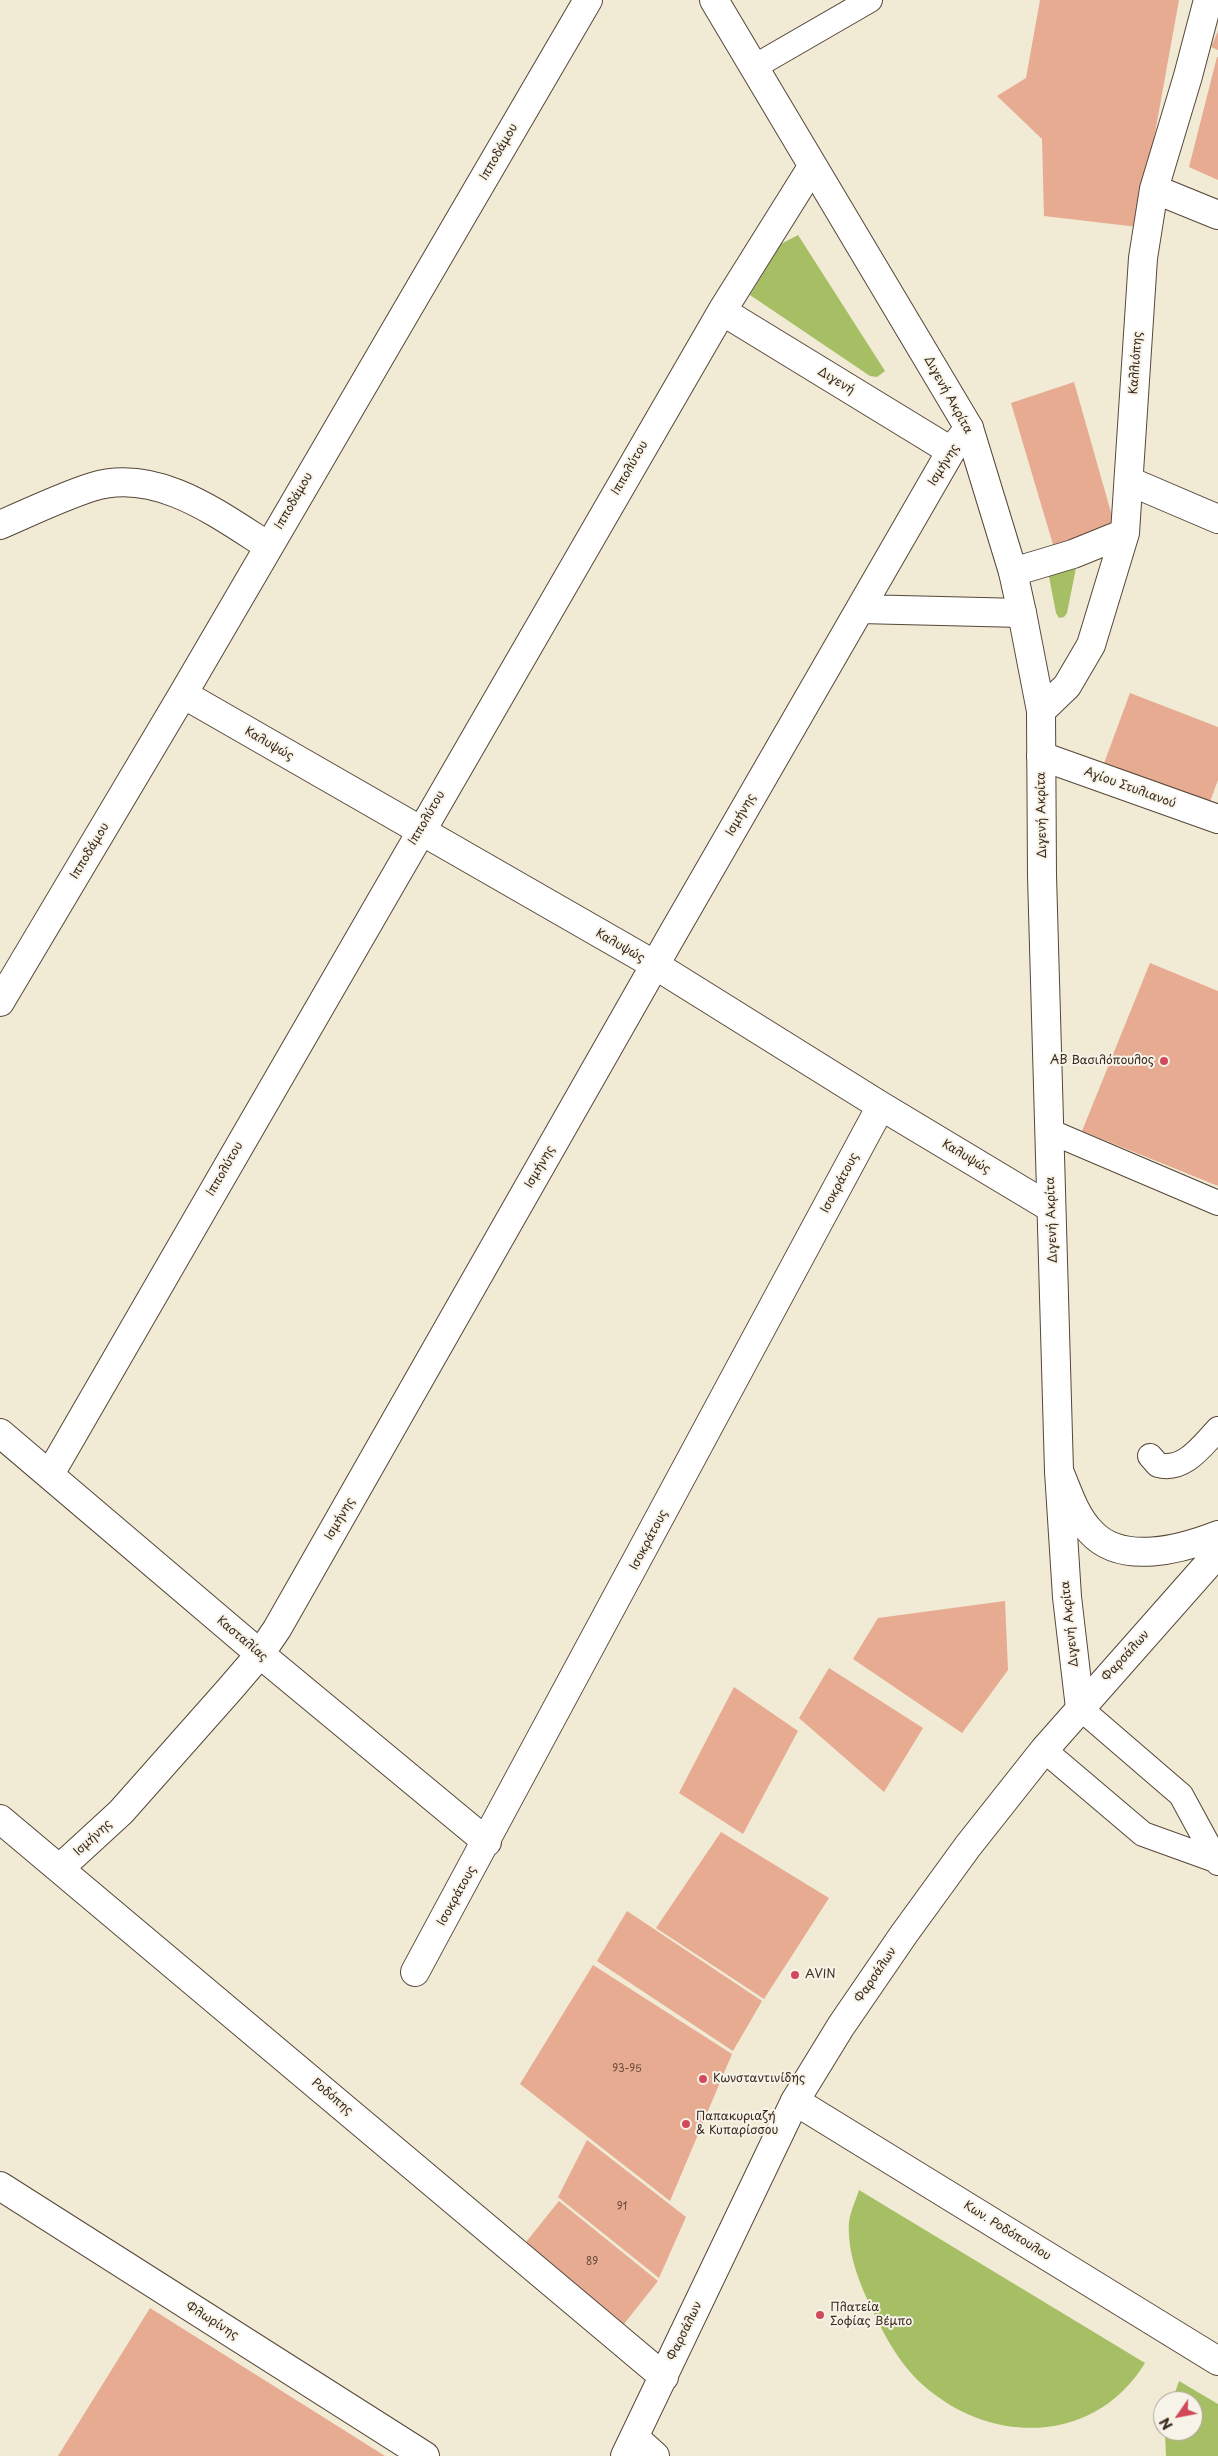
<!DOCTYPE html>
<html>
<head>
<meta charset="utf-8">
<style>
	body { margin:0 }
	#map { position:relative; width:1218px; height:2456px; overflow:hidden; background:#f1ead4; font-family:"Playpen Sans",sans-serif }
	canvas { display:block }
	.north { position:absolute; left:1153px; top:2391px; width:50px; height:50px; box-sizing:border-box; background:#f7f3e8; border:1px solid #aca397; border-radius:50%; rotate:237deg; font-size:14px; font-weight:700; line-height:20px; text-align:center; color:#3b2a1e }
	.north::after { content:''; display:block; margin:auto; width:18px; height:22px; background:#d1495b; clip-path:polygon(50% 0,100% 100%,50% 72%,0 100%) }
</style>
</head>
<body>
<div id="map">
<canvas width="1218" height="2456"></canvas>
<div class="north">N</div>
</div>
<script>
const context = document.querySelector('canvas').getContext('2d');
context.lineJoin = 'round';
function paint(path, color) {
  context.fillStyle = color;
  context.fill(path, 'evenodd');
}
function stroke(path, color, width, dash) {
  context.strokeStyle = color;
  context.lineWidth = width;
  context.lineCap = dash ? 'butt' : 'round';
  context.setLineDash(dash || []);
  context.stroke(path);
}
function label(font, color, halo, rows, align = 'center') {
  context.font = font + ' "Playpen Sans",sans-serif';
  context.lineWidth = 4;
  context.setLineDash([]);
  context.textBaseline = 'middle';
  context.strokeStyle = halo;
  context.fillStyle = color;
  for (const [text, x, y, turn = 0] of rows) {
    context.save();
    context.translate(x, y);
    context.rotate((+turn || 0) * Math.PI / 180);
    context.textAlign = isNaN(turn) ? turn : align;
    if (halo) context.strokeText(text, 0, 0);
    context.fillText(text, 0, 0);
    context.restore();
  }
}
paint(new Path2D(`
	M 798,235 L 885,371 L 877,377 L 870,376 L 750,295 L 781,244 Z
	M 1079,553 L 1067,613 L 1064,617 L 1059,618 L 1056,613 L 1046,561 Z
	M 859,2190 L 1145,2363 C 1098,2440 1002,2446 934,2394 C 904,2372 887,2341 872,2309 C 859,2283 847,2252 849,2222 C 850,2212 856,2200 859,2190 Z
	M 1179,2381 L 1218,2404 L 1218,2456 L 1166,2456 L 1165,2431 L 1193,2431 L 1193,2401 L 1172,2401 Z`), '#a6bf65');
paint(new Path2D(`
	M 1040,0 L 1179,0 L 1138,227 L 1044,216 L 1042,139 L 997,96 L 1026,78 Z
	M 1218,31 L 1218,50 L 1211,47 Z
	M 1217,57 L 1218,57 L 1218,180 L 1189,167 Z
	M 1074,382 L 1116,530 L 1054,548 L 1011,403 Z
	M 1130,693 L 1218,727 L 1218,780 L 1208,807 L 1103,766 Z
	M 1150,963 L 1218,991 L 1218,1186 L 1082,1131 Z
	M 1005,1601 L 1008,1670 L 962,1733 L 853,1659 L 878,1618 Z
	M 829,1668 L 923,1728 L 884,1792 L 799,1718 Z
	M 734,1687 L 798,1731 L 743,1834 L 679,1793 Z
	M 721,1832 L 829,1898 L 764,1999 L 656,1928 Z
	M 627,1911 L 762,2001 L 733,2051 L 597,1961 Z
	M 593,1965 L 732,2054 L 670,2201 L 520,2084 Z
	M 587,2140 L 686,2217 L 659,2278 L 558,2197 Z
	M 559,2201 L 658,2281 L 624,2324 L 526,2242 Z
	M 150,2308 L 385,2456 L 58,2456 Z`), '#e7ab92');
const service = new Path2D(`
	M 754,67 L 870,0
	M 1049,1131 L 1218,1203
	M 1150,1456 L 1158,1465 C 1184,1472 1202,1446 1218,1429
	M 1080,1708 L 1181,1795 L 1218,1863
	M 1044,1750 L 1143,1834 L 1215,1860`);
const minor = new Path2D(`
	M 1154,189 L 1218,215
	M 722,311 L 951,451
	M 1129,481 L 1218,519
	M 0,525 C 30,512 61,497 92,487 C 156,467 218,514 268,546
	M 1013,572 L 1073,554 L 1125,533
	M 860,609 L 1022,613
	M 183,694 L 655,965 L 881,1106 L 1051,1208
	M 1041,711 L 1067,686 L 1091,645 L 1125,533 L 1143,258 L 1154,189 L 1188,76 L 1208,0
	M 1041,756 L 1218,819
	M 0,1002 L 183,694 L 588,0
	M 0,1433 L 260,1654 L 487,1842
	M 50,1474 L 722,311 L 812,167
	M 0,1819 L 664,2377
	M 60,1868 L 121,1812 L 230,1689 L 260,1654 L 277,1629 L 672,935 L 951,451 L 969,428
	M 415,1972 L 881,1106
	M 0,2186 L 425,2456
	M 635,2438 L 655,2456`);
const tertiary = new Path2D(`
	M 795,2101 L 1218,2361`);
const secondary = new Path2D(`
	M 714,0 L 969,428 L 1013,572 L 1022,613 L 1041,711 L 1042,876 L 1059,1471 L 1067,1597 L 1080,1708`);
const primary = new Path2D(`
	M 1059,1471 C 1068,1492 1075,1516 1091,1532 C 1122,1566 1182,1549 1218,1535
	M 625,2456 L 795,2101 L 841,2026 L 904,1934 L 968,1846 L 1044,1750 L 1218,1553`);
stroke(service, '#564739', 26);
stroke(minor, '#564739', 30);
stroke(tertiary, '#564739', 30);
stroke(secondary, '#564739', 30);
stroke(primary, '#564739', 30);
stroke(service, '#fff', 24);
stroke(minor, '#fff', 28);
stroke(tertiary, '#fff', 28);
stroke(secondary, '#fff', 28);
stroke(primary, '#fff', 28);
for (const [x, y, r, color] of [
	[1164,1061,5,"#d1495b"],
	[795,1975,5,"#d1495b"],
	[703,2079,5,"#d1495b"],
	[686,2124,5,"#d1495b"],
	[820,2315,5,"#d1495b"]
]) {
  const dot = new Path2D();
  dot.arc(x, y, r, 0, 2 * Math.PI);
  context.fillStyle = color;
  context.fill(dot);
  stroke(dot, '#f7f3e8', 2);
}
label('10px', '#664a3b', null, [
	["93-95",627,2069],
	["91",622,2207],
	["89",592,2262]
]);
label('12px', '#3b2a1e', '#f7f3e8', [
	["Ιπποδάμου",499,152,-60],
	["Καλλιόπης",1136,363,-86],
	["Διγενή",836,381,31],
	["Διγενή Ακρίτα",948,395,61],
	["Ισμήνης",944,465,-58],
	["Ιππολύτου",630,468,-60],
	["Ιπποδάμου",294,501,-60],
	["Καλυψώς",269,744,30],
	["Αγίου Στυλιανού",1130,788,20],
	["Ισμήνης",741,815,-60],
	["Διγενή Ακρίτα",1042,815,-91],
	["Ιππολύτου",427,818,-60],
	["Ιπποδάμου",90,851,-59],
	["Καλυψώς",620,946,30],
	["Καλυψώς",966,1157,31],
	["Ισμήνης",540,1167,-60],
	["Ιππολύτου",225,1169,-60],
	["Ισοκράτους",840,1183,-62],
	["Διγενή Ακρίτα",1052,1220,-92],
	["Ισμήνης",340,1519,-60],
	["Ισοκράτους",649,1540,-62],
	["Διγενή Ακρίτα",1070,1624,-96],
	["Κασταλίας",242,1639,40],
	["Φαρσάλων",1126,1656,-48],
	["Ισμήνης",93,1838,-43],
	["Ισοκράτους",457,1896,-61],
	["Φαρσάλων",876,1975,-56],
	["Ροδόπης",332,2097,40],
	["Κων. Ροδόπουλου",1007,2231,32],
	["Φλωρίνης",212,2321,32],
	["Φαρσάλων",685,2331,-64]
]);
label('12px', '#3b2a1e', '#f7f3e8', [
	["ΑΒ Βασιλόπουλος",1154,1061,"right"],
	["AVIN",805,1975],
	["Κωνσταντινίδης",713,2079],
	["Παπακυριαζή",696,2117],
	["& Κυπαρίσσου",696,2131],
	["Πλατεία",830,2308],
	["Σοφίας Βέμπο",830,2322]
], 'left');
</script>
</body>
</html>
